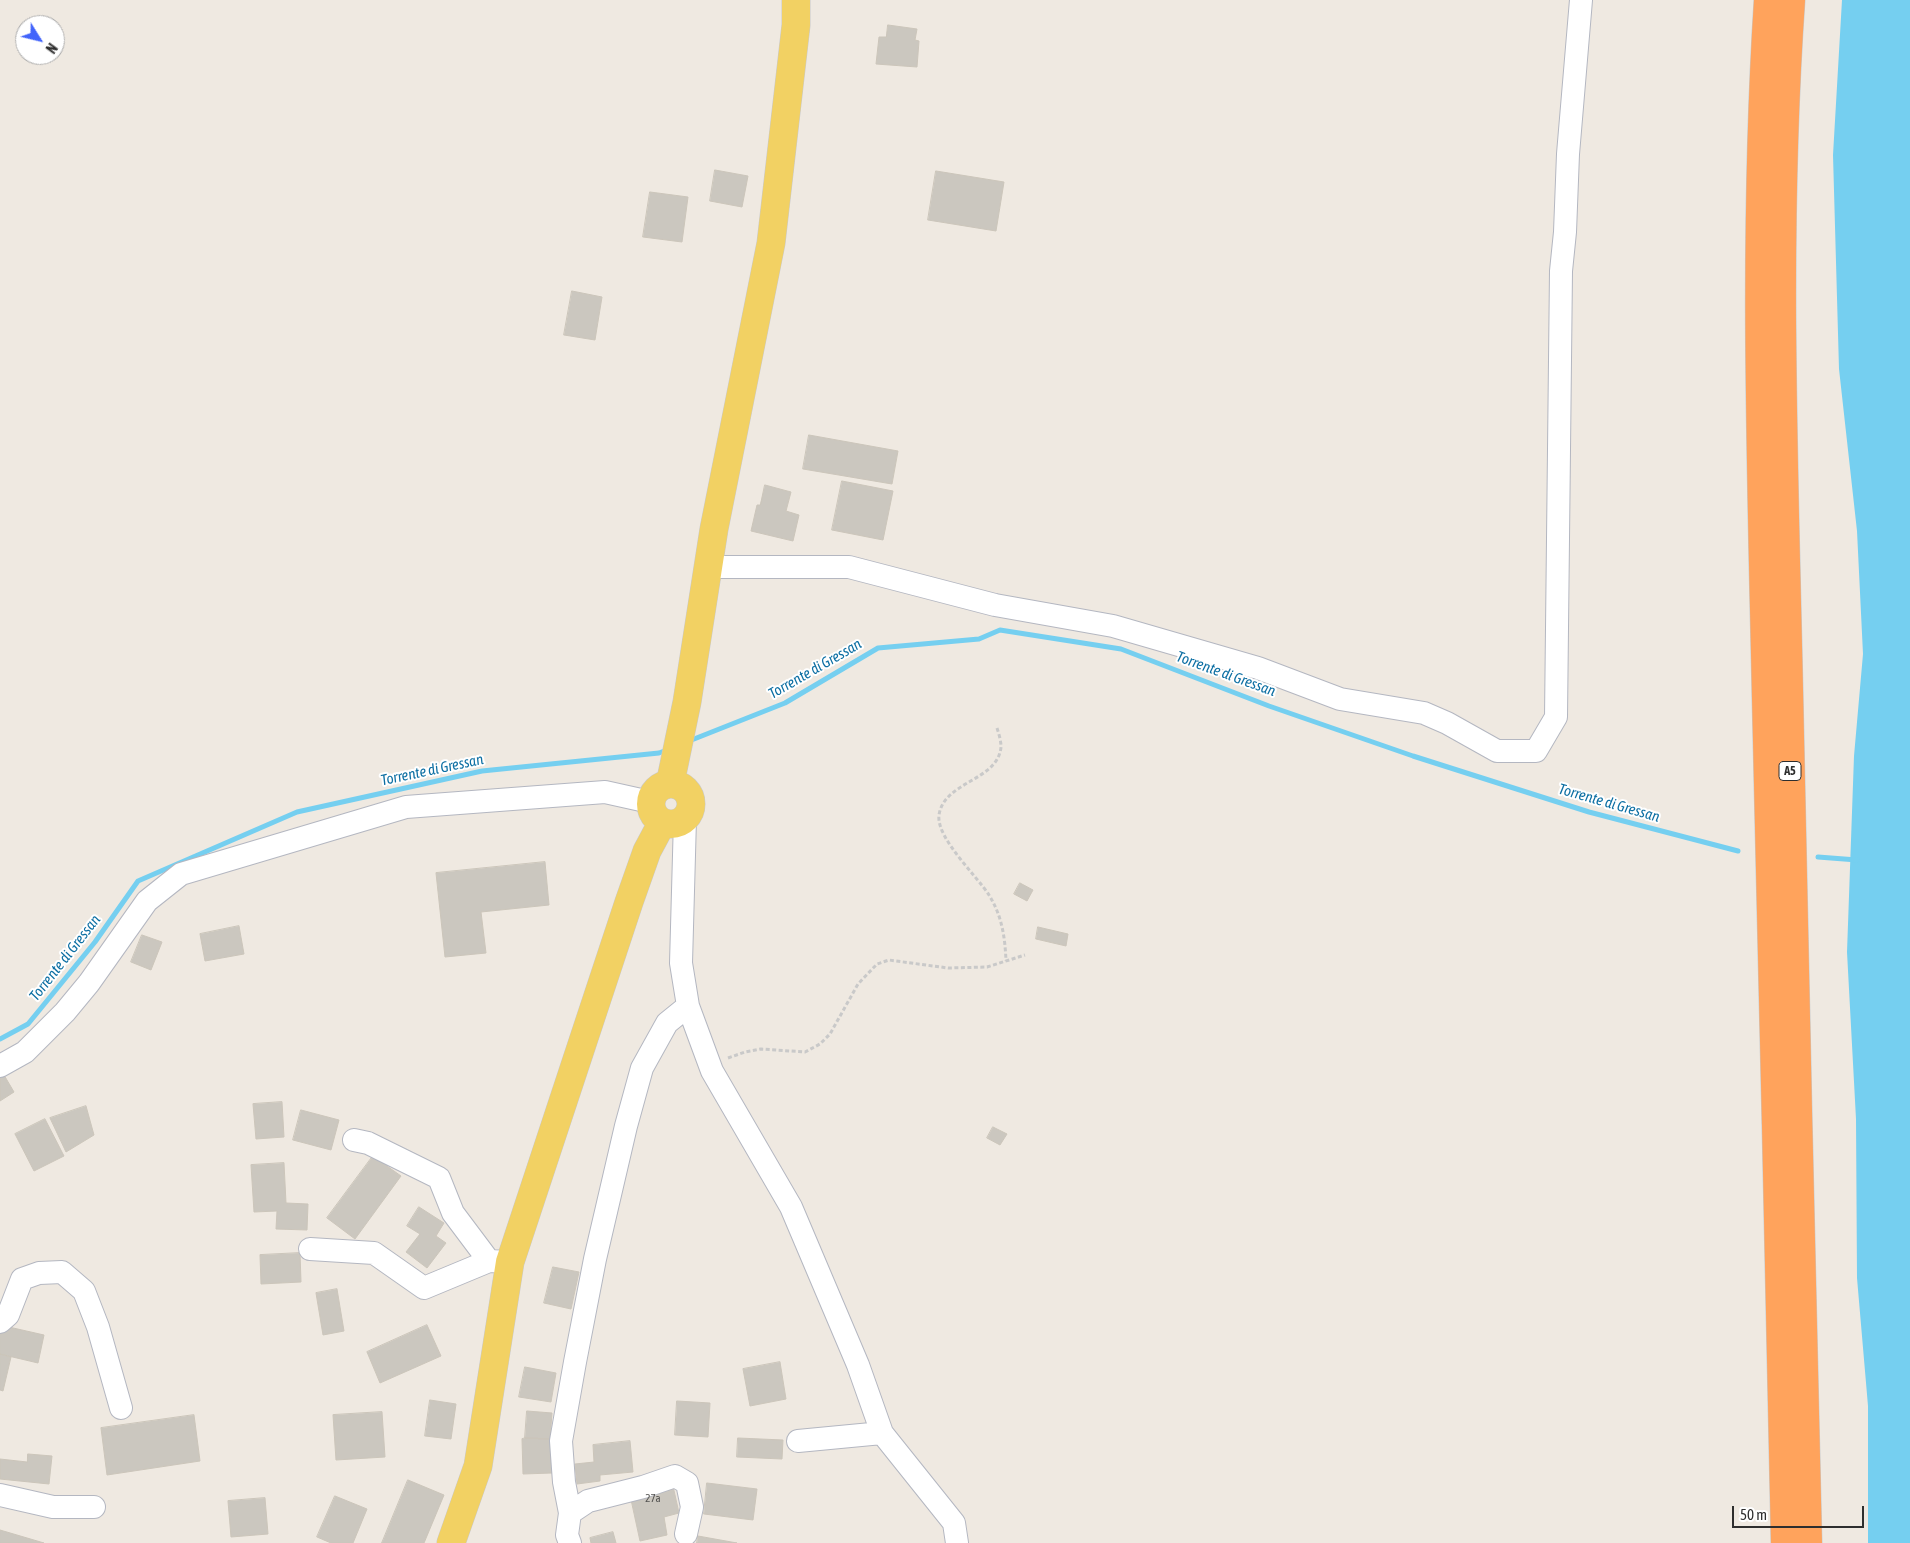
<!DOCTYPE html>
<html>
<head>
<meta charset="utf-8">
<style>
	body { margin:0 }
	#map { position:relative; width:1910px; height:1543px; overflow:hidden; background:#efe9e1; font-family:"Asap Condensed",sans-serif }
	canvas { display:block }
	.north { position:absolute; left:15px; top:15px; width:50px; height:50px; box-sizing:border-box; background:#fff; border:1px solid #ababab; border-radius:50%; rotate:126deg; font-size:14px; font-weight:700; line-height:20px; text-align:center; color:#2e2e2e }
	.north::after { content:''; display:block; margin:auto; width:18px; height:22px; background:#4264fb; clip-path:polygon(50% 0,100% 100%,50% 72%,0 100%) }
	.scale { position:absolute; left:1732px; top:1506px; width:132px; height:22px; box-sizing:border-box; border:2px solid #2e2e2e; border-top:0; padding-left:6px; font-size:15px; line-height:18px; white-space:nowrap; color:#2e2e2e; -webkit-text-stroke:4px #fff; paint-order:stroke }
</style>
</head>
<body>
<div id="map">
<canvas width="1910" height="1543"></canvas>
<div class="north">N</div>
<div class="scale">50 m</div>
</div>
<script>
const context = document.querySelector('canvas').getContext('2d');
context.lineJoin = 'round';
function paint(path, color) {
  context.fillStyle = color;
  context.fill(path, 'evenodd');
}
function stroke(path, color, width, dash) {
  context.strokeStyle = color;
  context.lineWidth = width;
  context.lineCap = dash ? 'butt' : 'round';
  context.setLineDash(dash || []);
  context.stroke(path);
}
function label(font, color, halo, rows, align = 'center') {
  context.font = font + ' "Asap Condensed",sans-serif';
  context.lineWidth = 4;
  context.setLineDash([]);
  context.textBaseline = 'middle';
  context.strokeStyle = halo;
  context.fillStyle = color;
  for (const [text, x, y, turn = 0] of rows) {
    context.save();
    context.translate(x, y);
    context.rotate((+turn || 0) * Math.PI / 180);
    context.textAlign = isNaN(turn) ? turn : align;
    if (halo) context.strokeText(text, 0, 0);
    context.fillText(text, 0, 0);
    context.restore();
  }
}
paint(new Path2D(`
	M 1842,0 L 1910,0 L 1910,1543 L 1868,1543 L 1868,1406 L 1857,1278 L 1856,1119 L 1847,952 L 1854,756 L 1863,654 L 1857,531 L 1839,369 L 1833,155 Z`), '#75cff0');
stroke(new Path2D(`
	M 689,741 L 785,703 L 878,648 L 979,639 L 1000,630 L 1121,649 L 1269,706 L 1413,756 L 1589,812 L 1738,851
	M 1818,857 L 1857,860
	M 0,1039 L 28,1024 L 95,942 L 138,881 L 297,812 L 482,771 L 659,753 L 667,750`), '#75cff0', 5);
const building = new Path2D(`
	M 888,25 L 917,29 L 915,40 L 919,41 L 917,67 L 876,64 L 879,37 L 886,37 Z
	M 715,170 L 748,176 L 742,207 L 710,201 Z
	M 936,171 L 1004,182 L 996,231 L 928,220 Z
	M 650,192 L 688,197 L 682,242 L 643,237 Z
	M 572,291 L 602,297 L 595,340 L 564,335 Z
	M 809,435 L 898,451 L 892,484 L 803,469 Z
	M 842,481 L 893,491 L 883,540 L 832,530 Z
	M 765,485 L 791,492 L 786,511 L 799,515 L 793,541 L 751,531 L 757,505 L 760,505 Z
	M 545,862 L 549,905 L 481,912 L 486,953 L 445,957 L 436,873 Z
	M 1020,883 L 1033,890 L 1027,901 L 1014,894 Z
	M 239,926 L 244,954 L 205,961 L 200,934 Z
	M 1038,927 L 1068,934 L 1066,946 L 1036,939 Z
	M 142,935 L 162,942 L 151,970 L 131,962 Z
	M 4,1075 L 14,1092 L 0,1101 L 0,1077 Z
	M 282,1102 L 284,1137 L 256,1139 L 253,1104 Z
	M 86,1106 L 94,1135 L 66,1152 L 50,1118 Z
	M 301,1110 L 339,1120 L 331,1150 L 293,1140 Z
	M 45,1119 L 64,1156 L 34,1171 L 15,1134 Z
	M 993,1127 L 1007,1134 L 1000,1145 L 987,1138 Z
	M 373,1156 L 401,1176 L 355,1239 L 327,1218 Z
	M 284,1163 L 286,1203 L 308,1204 L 307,1230 L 276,1229 L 277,1211 L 254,1212 L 251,1165 Z
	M 419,1207 L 444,1223 L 436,1236 L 446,1243 L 427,1268 L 406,1252 L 420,1234 L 407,1226 Z
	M 300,1253 L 301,1282 L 261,1284 L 260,1255 Z
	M 553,1267 L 579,1272 L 571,1309 L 544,1303 Z
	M 337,1289 L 344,1331 L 323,1335 L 316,1293 Z
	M 0,1325 L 44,1335 L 38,1363 L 0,1354 Z
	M 427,1325 L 441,1356 L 380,1383 L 367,1352 Z
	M 0,1354 L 11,1357 L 3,1391 L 0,1390 Z
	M 780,1362 L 786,1399 L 750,1406 L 743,1369 Z
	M 525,1367 L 556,1373 L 551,1402 L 519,1397 Z
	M 430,1400 L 456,1404 L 451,1439 L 425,1436 Z
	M 677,1401 L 710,1403 L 708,1437 L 675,1435 Z
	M 527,1411 L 552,1413 L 550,1439 L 525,1438 Z
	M 382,1412 L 385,1457 L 336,1460 L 333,1415 Z
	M 194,1415 L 200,1461 L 107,1475 L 101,1428 Z
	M 525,1438 L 550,1439 L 552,1473 L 523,1474 L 522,1439 Z
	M 738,1438 L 783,1440 L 782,1459 L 737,1457 Z
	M 630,1441 L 633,1472 L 600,1475 L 600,1481 L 577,1484 L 575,1464 L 594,1462 L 593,1445 Z
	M 28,1454 L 52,1456 L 49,1484 L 0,1479 L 0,1459 L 27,1462 Z
	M 408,1480 L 444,1495 L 424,1543 L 382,1543 Z
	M 707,1483 L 757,1489 L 753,1520 L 704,1514 Z
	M 673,1486 L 679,1513 L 664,1517 L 667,1535 L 640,1541 L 630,1495 Z
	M 335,1496 L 367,1509 L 353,1543 L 331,1543 L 317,1537 Z
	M 265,1498 L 268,1534 L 231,1537 L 228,1501 Z
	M 0,1530 L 44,1543 L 0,1543 Z
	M 613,1532 L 616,1543 L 591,1543 L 590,1538 Z
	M 698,1536 L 737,1543 L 697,1543 Z`);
paint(building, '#cbc7bf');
stroke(building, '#cbc5ba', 1);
const minor = new Path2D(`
	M 707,567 L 849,567 L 995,605 L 1113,626 L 1258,668 L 1340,699 L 1424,713 L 1447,723 L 1497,751 L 1536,751 L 1556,717 L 1561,271 L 1565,232 L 1568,154 L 1581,0
	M 685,819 L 681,963 L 688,1006 L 712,1071 L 791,1207 L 858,1365 L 882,1433 L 954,1523 L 957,1543
	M 0,1066 L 25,1052 L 65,1012 L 89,983 L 147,901 L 181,874 L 406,807 L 605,792 L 650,802
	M 354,1140 L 368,1143 L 439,1178 L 453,1213 L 489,1261 L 510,1262
	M 310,1249 L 374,1253 L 424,1288 L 489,1261
	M 0,1322 L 8,1315 L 22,1279 L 39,1273 L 62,1272 L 84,1291 L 98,1327 L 121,1408
	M 798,1441 L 882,1433
	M 0,1495 L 53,1507 L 94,1507
	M 570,1513 L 564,1482 L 561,1441 L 575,1362 L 595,1259 L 626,1126 L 642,1068 L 667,1023 L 688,1006
	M 570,1543 L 567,1535 L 570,1513 L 588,1501 L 643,1487 L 675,1476 L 687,1483 L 692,1507 L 686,1534`);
const major = new Path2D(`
	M651 804a20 20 0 1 1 40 0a20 20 0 1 1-40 0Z
	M 670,784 L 687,702 L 714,529 L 771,243 L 796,25 L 796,0
	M 451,1543 L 478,1466 L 510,1262 L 629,902 L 647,851 L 662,823`);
const highway = new Path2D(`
	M 1768,0 C 1753,232 1761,465 1766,698 C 1773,980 1779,1261 1785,1543
	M 1791,0 C 1775,230 1784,460 1789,690 C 1795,974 1801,1259 1808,1543`);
stroke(minor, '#b4b7c1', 24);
stroke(major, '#c9c9c9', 29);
stroke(highway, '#c9c9c9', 29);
stroke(new Path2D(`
	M 997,728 C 999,734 1001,741 1001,747 C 998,781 944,781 939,815 C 936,838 977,876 989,895 C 1002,916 1005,937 1006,961
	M 728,1058 L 745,1052 L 761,1049 L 805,1052 L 820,1044 L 830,1034 L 858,984 L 877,964 L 889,960 L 948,968 L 987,967 L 1025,955`), '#c9c9c9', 3, [4, 2.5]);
stroke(minor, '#fff', 22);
stroke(major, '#f2d163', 28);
stroke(highway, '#ffa35c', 28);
label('11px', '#555452', null, [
	["27a",653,1499]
]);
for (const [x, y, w] of [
	[1790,771,22]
]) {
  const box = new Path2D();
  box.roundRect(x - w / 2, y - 9.5, w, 19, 4);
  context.fillStyle = '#fff';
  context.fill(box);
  stroke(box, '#2e2e2e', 1);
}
label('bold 12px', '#2e2e2e', null, [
	["A5",1790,771]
]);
label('italic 15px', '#0d6fa3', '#fff', [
	["Torrente di Gressan",815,669,-30],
	["Torrente di Gressan",1226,674,20],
	["Torrente di Gressan",432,770,-12],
	["Torrente di Gressan",1609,803,16],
	["Torrente di Gressan",65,958,-52]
]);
</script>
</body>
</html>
